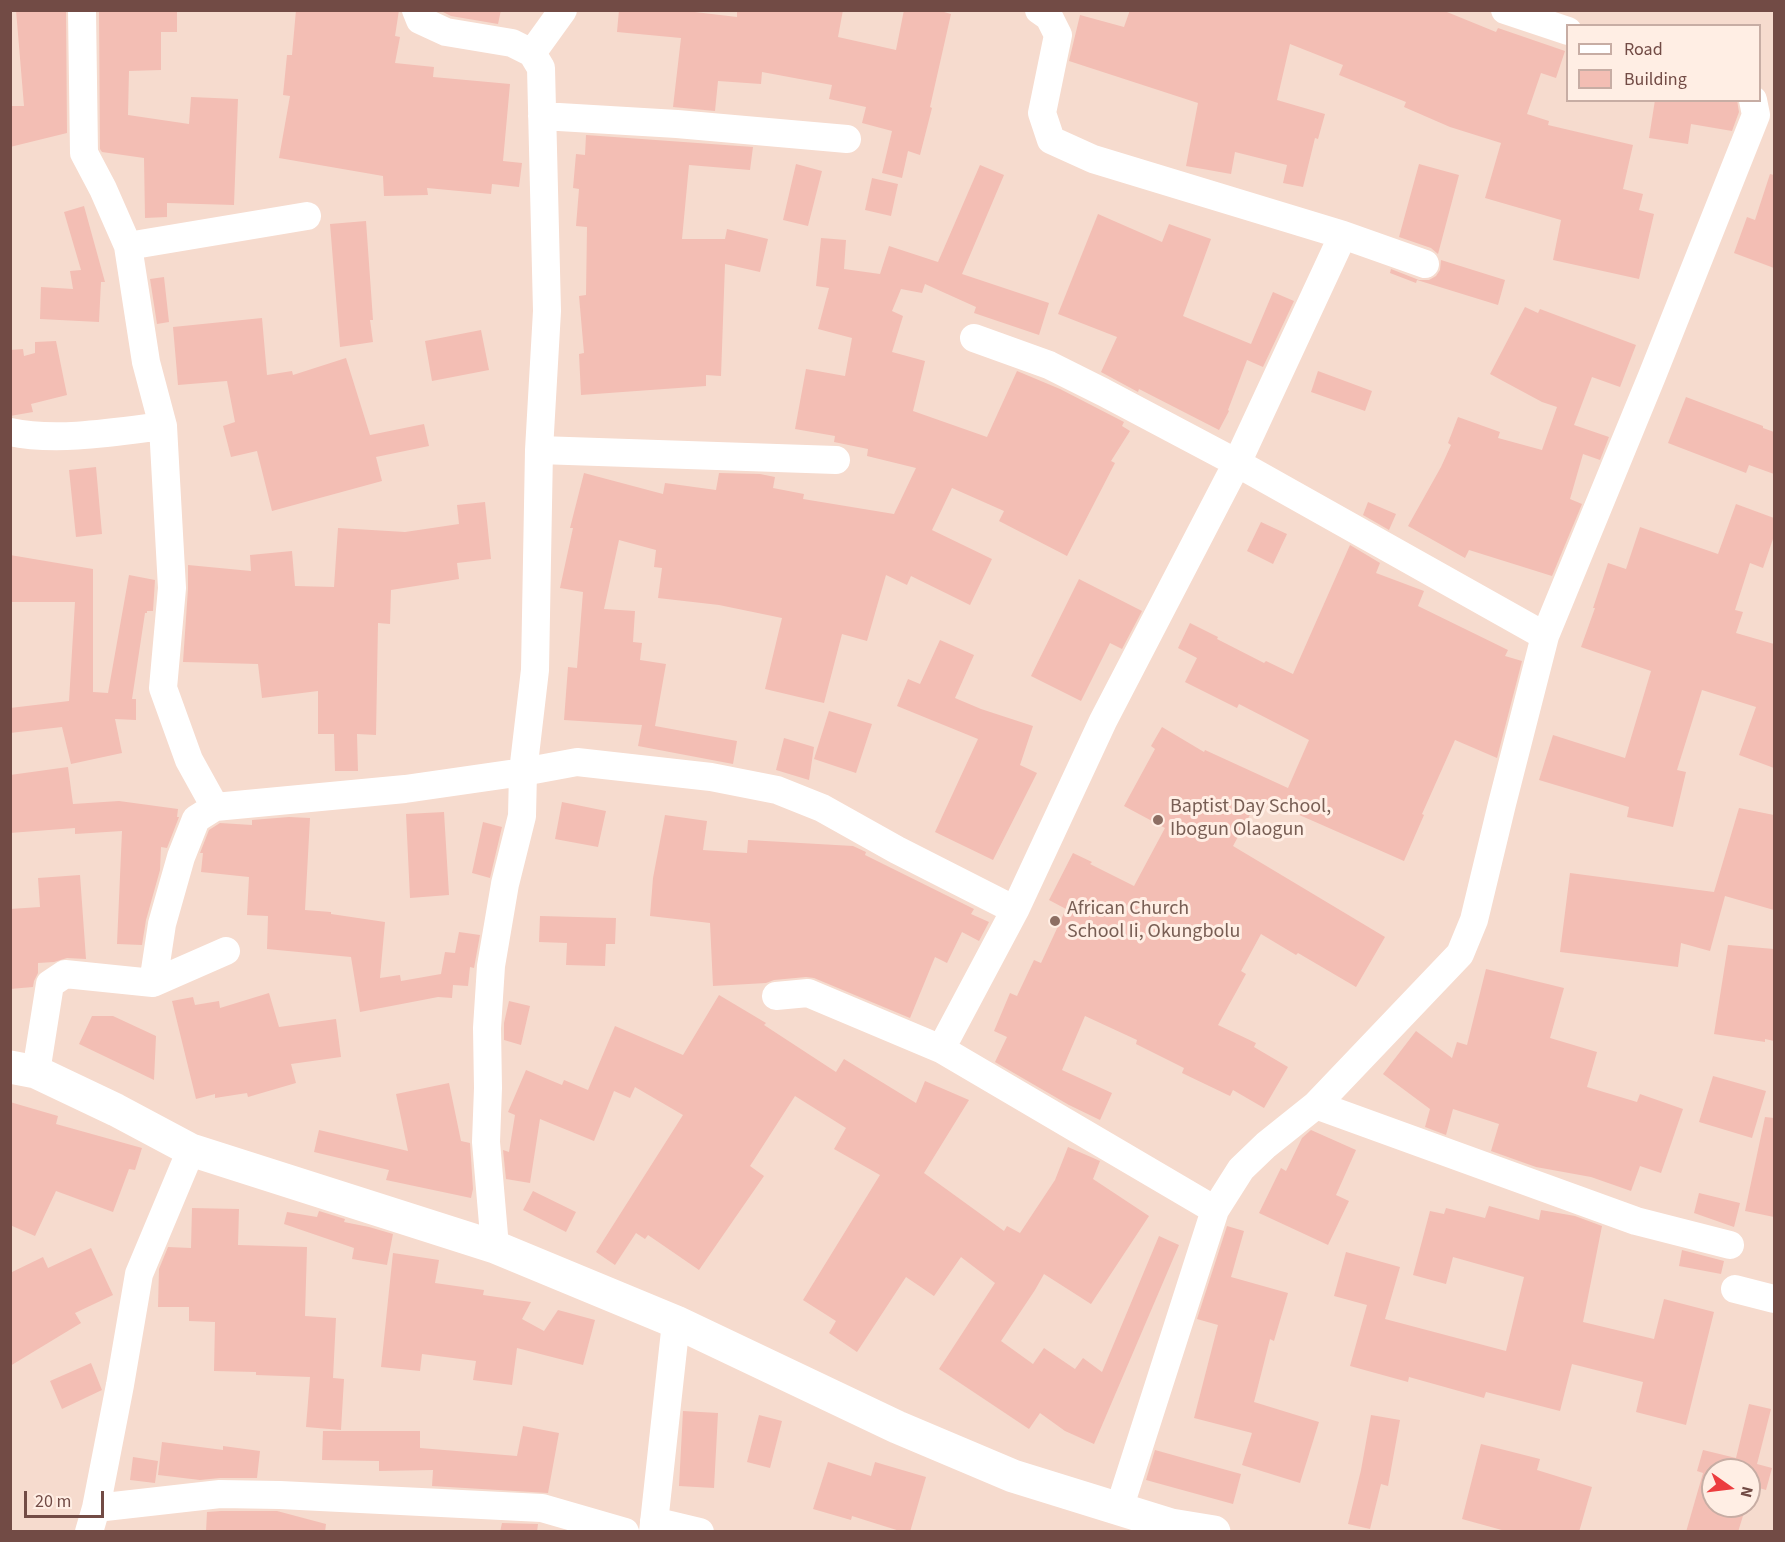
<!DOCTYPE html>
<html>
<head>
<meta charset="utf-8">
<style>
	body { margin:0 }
	#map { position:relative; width:1785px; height:1542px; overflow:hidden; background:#fde9dd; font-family:"Source Sans 3",sans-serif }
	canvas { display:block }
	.frame { position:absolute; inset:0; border:12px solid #724b45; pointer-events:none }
	.legend { position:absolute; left:1566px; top:24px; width:195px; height:78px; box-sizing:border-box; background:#ffeee4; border:2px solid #c7ada4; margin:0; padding:8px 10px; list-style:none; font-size:18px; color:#724b45 }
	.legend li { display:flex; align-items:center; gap:12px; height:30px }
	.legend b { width:30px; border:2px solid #c7ada4 }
	.north { position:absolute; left:1701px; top:1458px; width:60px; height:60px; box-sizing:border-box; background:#ffeee4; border:2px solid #c7ada4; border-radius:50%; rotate:104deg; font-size:16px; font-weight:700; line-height:24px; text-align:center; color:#724b45 }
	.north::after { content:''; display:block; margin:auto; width:21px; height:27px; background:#ec3d3f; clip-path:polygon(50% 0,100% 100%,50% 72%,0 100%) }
	.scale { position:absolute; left:24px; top:1491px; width:80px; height:27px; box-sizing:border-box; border:3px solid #724b45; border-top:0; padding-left:8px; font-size:18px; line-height:21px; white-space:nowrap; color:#724b45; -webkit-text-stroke:4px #ffeee4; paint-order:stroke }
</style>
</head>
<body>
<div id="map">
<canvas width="1785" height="1542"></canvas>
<div class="frame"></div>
<ul class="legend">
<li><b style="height:8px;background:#fff"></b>Road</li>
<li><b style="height:16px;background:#f3beb4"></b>Building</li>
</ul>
<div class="north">N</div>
<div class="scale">20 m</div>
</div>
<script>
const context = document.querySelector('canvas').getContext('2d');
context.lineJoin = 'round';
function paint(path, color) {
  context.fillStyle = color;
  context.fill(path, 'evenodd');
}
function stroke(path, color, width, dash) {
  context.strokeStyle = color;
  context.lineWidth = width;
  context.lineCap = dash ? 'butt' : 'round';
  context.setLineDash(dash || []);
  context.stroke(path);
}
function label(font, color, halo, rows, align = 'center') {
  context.font = font + ' "Source Sans 3",sans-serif';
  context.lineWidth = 6;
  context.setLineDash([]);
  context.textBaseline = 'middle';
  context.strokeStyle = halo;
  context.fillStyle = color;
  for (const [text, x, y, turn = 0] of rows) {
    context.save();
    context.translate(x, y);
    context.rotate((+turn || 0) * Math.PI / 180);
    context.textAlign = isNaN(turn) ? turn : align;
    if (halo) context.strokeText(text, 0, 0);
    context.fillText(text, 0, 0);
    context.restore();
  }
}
paint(new Path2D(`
	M 11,11 L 1774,11 L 1774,1531 L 11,1531 ZM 1568,26 L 1760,26 L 1760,100 L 1568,100 ZM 1713,1470 L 1749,1470 L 1749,1506 L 1713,1506 Z`), '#f6dbce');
paint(new Path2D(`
	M 16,10 L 66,10 L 67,133 L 10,147 L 10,106 L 24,106 Z
	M 99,10 L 177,10 L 177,32 L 161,32 L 161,70 L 129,71 L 128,115 L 189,124 L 191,97 L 238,99 L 234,205 L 167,203 L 167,217 L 145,218 L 144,158 L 102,152 L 100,149 Z
	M 296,10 L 399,10 L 395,36 L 400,37 L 395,63 L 434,67 L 433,77 L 510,84 L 503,161 L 522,163 L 519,187 L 492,184 L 491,194 L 427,188 L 428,195 L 384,196 L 383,176 L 279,158 L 290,96 L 283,95 L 287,55 L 292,55 Z
	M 439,10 L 501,10 L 498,24 L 451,16 Z
	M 619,10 L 678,10 L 737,17 L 737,10 L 843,10 L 838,37 L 896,50 L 904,10 L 937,10 L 951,14 L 930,107 L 932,108 L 920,155 L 908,151 L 902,178 L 882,173 L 892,131 L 862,123 L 866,107 L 829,99 L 832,85 L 762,72 L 761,84 L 718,81 L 715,111 L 673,107 L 681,38 L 617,32 Z
	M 1130,10 L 1442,10 L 1496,32 L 1498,28 L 1565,51 L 1556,78 L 1541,73 L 1527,114 L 1549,121 L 1548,125 L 1633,145 L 1623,189 L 1643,194 L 1639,210 L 1654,214 L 1639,279 L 1553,260 L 1561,220 L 1485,198 L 1501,143 L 1450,127 L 1404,107 L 1406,102 L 1339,75 L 1343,65 L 1290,44 L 1277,100 L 1325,114 L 1318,139 L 1315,138 L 1303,187 L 1283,183 L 1287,165 L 1235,152 L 1231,174 L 1186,166 L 1198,103 L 1069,61 L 1080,15 L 1124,27 Z
	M 1655,100 L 1737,100 L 1739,112 L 1732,131 L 1691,124 L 1688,144 L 1649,138 Z
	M 586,135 L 753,147 L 750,170 L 689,165 L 682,239 L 725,239 L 727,229 L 768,239 L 760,272 L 725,264 L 721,376 L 706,375 L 706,386 L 581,395 L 579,354 L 584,353 L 579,296 L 586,295 L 587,227 L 576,226 L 579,189 L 573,188 L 576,154 L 585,155 Z
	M 796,164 L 822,171 L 808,226 L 783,220 Z
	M 1419,164 L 1459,175 L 1438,254 L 1431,248 L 1399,237 Z
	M 980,165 L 1004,175 L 962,274 L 1049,303 L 1039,335 L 974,313 L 976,307 L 925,284 L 922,293 L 901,289 L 892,311 L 903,316 L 892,352 L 925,361 L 913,411 L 987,437 L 1017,371 L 1060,389 L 1124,422 L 1122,426 L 1130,431 L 1111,461 L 1115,463 L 1067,556 L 999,521 L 1004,511 L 952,488 L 932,530 L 992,559 L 970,605 L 911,576 L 907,585 L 886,575 L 867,641 L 842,634 L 824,703 L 765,689 L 782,618 L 719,605 L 658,598 L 662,568 L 654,567 L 656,550 L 619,540 L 604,609 L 635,611 L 633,642 L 642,643 L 640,660 L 666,664 L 655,726 L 737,741 L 733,764 L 638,746 L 642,725 L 564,720 L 568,667 L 577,668 L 583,592 L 560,588 L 573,528 L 570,528 L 584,473 L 663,494 L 665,483 L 716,490 L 719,473 L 760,474 L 775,477 L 773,488 L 804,494 L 803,499 L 894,514 L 916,468 L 867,456 L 868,449 L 834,442 L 835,436 L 795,429 L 806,369 L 845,376 L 852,338 L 818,329 L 829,288 L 816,286 L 821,238 L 846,240 L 844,269 L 880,274 L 889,246 L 938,262 Z
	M 1770,174 L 1774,175 L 1774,268 L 1734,253 L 1747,217 L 1755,220 Z
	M 872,178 L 898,184 L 891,216 L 865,210 Z
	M 84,206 L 105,282 L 101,282 L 99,322 L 40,319 L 41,287 L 73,289 L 70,271 L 81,270 L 64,212 Z
	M 1098,214 L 1162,242 L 1169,224 L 1211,239 L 1183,316 L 1251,344 L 1273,292 L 1294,301 L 1263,367 L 1247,360 L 1228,410 L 1229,411 L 1219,430 L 1139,389 L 1138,392 L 1101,372 L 1117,337 L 1058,314 Z
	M 366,221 L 373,320 L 370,320 L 373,342 L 340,347 L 330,224 Z
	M 1441,260 L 1505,280 L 1498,305 L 1417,280 L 1416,283 L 1390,273 L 1391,269 L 1419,280 L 1429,280 L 1436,276 L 1440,270 Z
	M 164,277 L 169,322 L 157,324 L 150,279 Z
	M 1525,307 L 1538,313 L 1540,309 L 1636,345 L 1620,387 L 1592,377 L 1574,425 L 1609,437 L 1600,460 L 1583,454 L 1570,499 L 1582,504 L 1552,576 L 1469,550 L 1465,558 L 1408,526 L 1441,467 L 1451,445 L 1448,443 L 1458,417 L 1500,432 L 1498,438 L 1542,450 L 1557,407 L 1542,402 L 1490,374 Z
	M 262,318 L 267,375 L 292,371 L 293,375 L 346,358 L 370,435 L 424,424 L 429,446 L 376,457 L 382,481 L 272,511 L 257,451 L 231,457 L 223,426 L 235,422 L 227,381 L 178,385 L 173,327 Z
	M 481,330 L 489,370 L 432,381 L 425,341 Z
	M 56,341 L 67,395 L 31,404 L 33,412 L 10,416 L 10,350 L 23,349 L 24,356 L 35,353 L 35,342 Z
	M 1318,371 L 1372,391 L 1365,411 L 1311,392 Z
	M 1686,397 L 1763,426 L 1763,428 L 1774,432 L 1774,474 L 1749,465 L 1746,473 L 1668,443 Z
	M 96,467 L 102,534 L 76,537 L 69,470 Z
	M 485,502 L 491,559 L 457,563 L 459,579 L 391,590 L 390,624 L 378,623 L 376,735 L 357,734 L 358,771 L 335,771 L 334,734 L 318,734 L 318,691 L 262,698 L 258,664 L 183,662 L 188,589 L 188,565 L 251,571 L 250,555 L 292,551 L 295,586 L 334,587 L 338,528 L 405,532 L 459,524 L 457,505 Z
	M 1368,502 L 1396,514 L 1389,530 L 1363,515 Z
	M 1736,504 L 1774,518 L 1774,536 L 1763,568 L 1750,563 L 1735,610 L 1743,612 L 1736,633 L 1774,644 L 1774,768 L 1739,755 L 1756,707 L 1702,690 L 1677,770 L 1686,772 L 1673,827 L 1627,817 L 1629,807 L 1539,780 L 1553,735 L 1625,758 L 1651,671 L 1581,647 L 1595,608 L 1593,608 L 1608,563 L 1626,569 L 1640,527 L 1718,554 Z
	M 1261,522 L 1287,534 L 1273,564 L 1247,551 Z
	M 1350,545 L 1380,563 L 1376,573 L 1424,591 L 1418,606 L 1508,650 L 1505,656 L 1522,661 L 1497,758 L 1455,740 L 1422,814 L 1424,815 L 1404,861 L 1263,799 L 1261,802 L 1258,800 L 1233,846 L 1385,937 L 1356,987 L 1298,953 L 1296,955 L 1261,934 L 1241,971 L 1246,974 L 1218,1025 L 1256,1043 L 1254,1047 L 1288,1067 L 1264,1108 L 1233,1090 L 1230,1096 L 1182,1073 L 1184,1068 L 1136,1044 L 1137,1040 L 1085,1016 L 1062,1070 L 1112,1093 L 1100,1120 L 1069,1105 L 995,1062 L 1007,1037 L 994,1031 L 1010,993 L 1017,996 L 1034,960 L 1041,963 L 1066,909 L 1049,900 L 1073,853 L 1092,862 L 1090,864 L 1134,886 L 1165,828 L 1124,806 L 1155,749 L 1151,746 L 1162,727 L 1204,752 L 1205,750 L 1288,788 L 1309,740 L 1239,704 L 1237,708 L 1185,682 L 1197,658 L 1178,648 L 1190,623 L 1218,637 L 1217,639 L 1264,663 L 1266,661 L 1293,674 Z
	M 10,555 L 93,569 L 93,692 L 108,693 L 129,575 L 155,580 L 153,611 L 147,611 L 147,613 L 145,613 L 132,699 L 136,699 L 136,720 L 115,719 L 122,753 L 71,764 L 62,727 L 10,733 L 10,708 L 69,701 L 75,602 L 10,602 Z
	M 1079,579 L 1142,611 L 1122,649 L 1110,643 L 1081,701 L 1031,676 Z
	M 940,640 L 974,655 L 955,698 L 981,709 L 1033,726 L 1020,765 L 1037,773 L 993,860 L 935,832 L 978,739 L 897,706 L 908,679 L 920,684 Z
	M 829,711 L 872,724 L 856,773 L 814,759 Z
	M 784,738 L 814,747 L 809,780 L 776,770 Z
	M 68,767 L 73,804 L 119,801 L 178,809 L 177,817 L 179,817 L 167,848 L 161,847 L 160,870 L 146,920 L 142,945 L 117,944 L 122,831 L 75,834 L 75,828 L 10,833 L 10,775 Z
	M 562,802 L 606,811 L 598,847 L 555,839 Z
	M 1739,808 L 1774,815 L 1774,910 L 1725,896 L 1710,951 L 1681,943 L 1678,967 L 1560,952 L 1570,873 L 1714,892 Z
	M 444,812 L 449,895 L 410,898 L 406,814 Z
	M 665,815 L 707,821 L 703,850 L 747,853 L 748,840 L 853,846 L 866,852 L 865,855 L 974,909 L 971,914 L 989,922 L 979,941 L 962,932 L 947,963 L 935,957 L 910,1018 L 814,978 L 806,977 L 774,980 L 766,983 L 713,986 L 710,923 L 650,916 L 653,878 Z
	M 289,817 L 310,818 L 305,910 L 331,912 L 331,914 L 385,922 L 380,978 L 400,975 L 401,981 L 441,974 L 445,952 L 455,953 L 459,932 L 480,935 L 474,968 L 470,967 L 468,986 L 453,985 L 452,998 L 438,997 L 360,1012 L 351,957 L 267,949 L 268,916 L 247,915 L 249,877 L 201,872 L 203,853 L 200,853 L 209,830 L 220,823 L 252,825 L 252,820 Z
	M 483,822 L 502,827 L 490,878 L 472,873 Z
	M 80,875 L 86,959 L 67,958 L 54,962 L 38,963 L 38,973 L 34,981 L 33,987 L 10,989 L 10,909 L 40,907 L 38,878 Z
	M 540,916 L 616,918 L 615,944 L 606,944 L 605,966 L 566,965 L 567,943 L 539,942 Z
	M 1728,945 L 1774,949 L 1774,1041 L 1765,1039 L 1765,1042 L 1714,1034 Z
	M 1486,969 L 1564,988 L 1550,1038 L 1597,1052 L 1587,1087 L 1637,1102 L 1640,1094 L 1683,1109 L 1661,1173 L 1640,1166 L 1631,1191 L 1591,1177 L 1536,1167 L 1491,1151 L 1499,1124 L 1453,1109 L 1446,1135 L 1425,1127 L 1430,1109 L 1383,1074 L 1416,1031 L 1452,1058 L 1457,1042 L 1467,1045 Z
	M 269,993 L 279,1027 L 336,1019 L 341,1057 L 291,1064 L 296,1083 L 248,1097 L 247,1093 L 215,1098 L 215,1094 L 196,1099 L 172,1001 L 193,997 L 195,1005 L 219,1001 L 220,1008 Z
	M 719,995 L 766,1023 L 764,1025 L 836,1072 L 844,1059 L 916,1103 L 925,1081 L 969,1100 L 924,1173 L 1004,1231 L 1007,1226 L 1020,1233 L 1055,1180 L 1068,1147 L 1100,1161 L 1093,1179 L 1149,1216 L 1091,1304 L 1044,1274 L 1035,1290 L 1001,1341 L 1033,1364 L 1044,1348 L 1075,1369 L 1083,1358 L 1102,1372 L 1159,1236 L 1179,1245 L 1094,1444 L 1065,1431 L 1040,1413 L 1029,1429 L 939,1369 L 995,1283 L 961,1257 L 934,1296 L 906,1277 L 857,1352 L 829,1333 L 836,1321 L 803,1300 L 880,1175 L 834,1149 L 846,1128 L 795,1096 L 750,1166 L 764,1176 L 699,1270 L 648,1235 L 645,1239 L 636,1233 L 615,1265 L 596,1252 L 683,1115 L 635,1087 L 630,1098 L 614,1091 L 594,1141 L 540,1119 L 530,1183 L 506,1179 L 503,1150 L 509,1152 L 515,1115 L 508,1112 L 526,1070 L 562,1085 L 564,1080 L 588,1090 L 615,1026 L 683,1055 Z
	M 509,1001 L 530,1006 L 521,1045 L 504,1040 L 504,1023 Z
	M 92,1016 L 113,1016 L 156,1036 L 154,1080 L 79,1044 Z
	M 1713,1076 L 1766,1091 L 1752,1138 L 1699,1122 Z
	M 449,1083 L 461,1141 L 470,1143 L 473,1189 L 471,1198 L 386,1180 L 389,1170 L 314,1152 L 319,1130 L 408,1151 L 396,1094 Z
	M 10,1102 L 58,1116 L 56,1124 L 142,1148 L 135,1170 L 129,1169 L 113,1212 L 56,1191 L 35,1236 L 10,1225 Z
	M 1765,1117 L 1774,1118 L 1774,1217 L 1745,1211 Z
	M 1311,1130 L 1356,1150 L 1336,1195 L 1349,1201 L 1328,1245 L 1259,1213 L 1281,1168 L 1286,1171 L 1302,1138 Z
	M 533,1191 L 576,1212 L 566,1232 L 523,1210 Z
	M 1699,1193 L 1740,1203 L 1734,1227 L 1694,1213 Z
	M 1489,1206 L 1539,1220 L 1541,1210 L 1575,1216 L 1602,1226 L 1583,1322 L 1654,1339 L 1664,1299 L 1714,1312 L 1686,1425 L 1636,1412 L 1643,1382 L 1572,1364 L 1560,1411 L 1486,1392 L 1484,1398 L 1409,1377 L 1408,1382 L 1350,1366 L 1367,1305 L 1334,1296 L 1346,1252 L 1400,1267 L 1385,1319 L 1506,1351 L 1524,1277 L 1453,1257 L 1446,1284 L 1413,1275 L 1430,1211 L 1444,1214 L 1446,1208 L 1485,1218 Z
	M 192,1208 L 239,1209 L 238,1245 L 307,1247 L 305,1316 L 336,1318 L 333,1378 L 344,1379 L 341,1430 L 306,1427 L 310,1377 L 256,1375 L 256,1372 L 214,1371 L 215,1322 L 189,1321 L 189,1307 L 158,1307 L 159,1269 L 168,1247 L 191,1248 Z
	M 319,1211 L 345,1219 L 344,1222 L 369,1227 L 393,1234 L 387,1265 L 352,1259 L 354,1248 L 284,1224 L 287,1212 L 317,1217 Z
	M 1227,1226 L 1244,1231 L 1231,1277 L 1288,1293 L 1274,1341 L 1270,1339 L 1254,1402 L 1319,1422 L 1300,1483 L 1242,1465 L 1252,1433 L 1194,1418 L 1218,1325 L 1197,1319 Z
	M 91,1248 L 113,1295 L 75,1313 L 81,1323 L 10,1366 L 10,1273 L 43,1257 L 48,1268 Z
	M 1682,1250 L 1724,1261 L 1721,1274 L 1679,1266 Z
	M 393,1253 L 439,1260 L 435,1283 L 484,1290 L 483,1295 L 531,1302 L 522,1319 L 544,1331 L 558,1310 L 595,1320 L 583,1365 L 517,1348 L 512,1385 L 473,1380 L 476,1361 L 422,1354 L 420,1371 L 381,1367 Z
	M 91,1363 L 102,1390 L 62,1409 L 50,1381 Z
	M 1749,1404 L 1771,1409 L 1757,1464 L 1772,1468 L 1766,1490 L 1752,1486 L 1749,1495 L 1749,1470 L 1713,1470 L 1713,1506 L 1746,1506 L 1738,1532 L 1686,1532 L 1703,1473 L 1697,1471 L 1703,1450 L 1736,1458 Z
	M 683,1411 L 718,1413 L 714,1488 L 679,1486 Z
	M 759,1415 L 782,1421 L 770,1468 L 747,1462 Z
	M 1371,1415 L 1400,1420 L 1388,1486 L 1381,1484 L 1370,1529 L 1348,1524 L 1361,1470 Z
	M 523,1426 L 559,1433 L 548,1493 L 432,1486 L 433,1470 L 379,1471 L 379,1461 L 322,1460 L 323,1431 L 420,1431 L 420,1448 L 517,1456 Z
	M 162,1442 L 223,1450 L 223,1446 L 260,1451 L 257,1478 L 220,1478 L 200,1480 L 158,1475 Z
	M 1481,1444 L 1540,1459 L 1537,1470 L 1592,1487 L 1579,1532 L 1509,1532 L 1462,1519 Z
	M 1155,1450 L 1241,1474 L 1233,1504 L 1146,1480 Z
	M 133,1457 L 158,1461 L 155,1483 L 130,1480 Z
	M 828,1462 L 871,1476 L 875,1462 L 926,1477 L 910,1532 L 903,1532 L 852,1516 L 851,1520 L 813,1509 Z
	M 221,1511 L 277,1511 L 326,1524 L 325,1532 L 206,1532 L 207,1512 Z
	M 502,1523 L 538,1524 L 537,1532 L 500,1532 Z`), '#f3beb4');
stroke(new Path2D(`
	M 82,10 L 84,153 L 103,189 L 128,246 L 146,362 L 163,426 L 172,588 L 163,688 L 189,760 L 215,807
	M 416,10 L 420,20 L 446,32 L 512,43 L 532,53 L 541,68 L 547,311 L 539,450 L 535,670 L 523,772 L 522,816 L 505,884 L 491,966 L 487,1028 L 488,1088 L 486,1142 L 495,1247
	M 1039,10 L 1049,17 L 1058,35 L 1042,113 L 1051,140 L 1093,159 L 1343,235 L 1425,264
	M 1505,10 L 1568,31
	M 532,53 L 563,10
	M 542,116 L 677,124 L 847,139
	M 128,246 L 307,216
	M 974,338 L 1049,365 L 1103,392 L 1237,463 L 1545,636
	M 10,432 C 57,442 116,432 163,426
	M 539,450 L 836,460
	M 153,983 L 162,924 L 181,857 L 196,819 L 215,807 L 405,789 L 523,772 L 577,762 L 711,777 L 777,790 L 822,808 L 897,850 L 1015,910
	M 776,996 L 808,993 L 941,1049 L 1215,1210
	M 941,1049 L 1015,910 L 1103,721 L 1237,463 L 1343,235
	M 36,1072 L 50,984 L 65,974 L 153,983 L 226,951
	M 1316,1105 L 1636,1221 L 1730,1245
	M 1735,1289 L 1774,1299
	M 96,1508 L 220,1494 L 280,1495 L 542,1508 L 625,1532
	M 1119,1509 L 1215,1210 L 1241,1169 L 1266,1145 L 1316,1105 L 1460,954 L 1474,920 L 1502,804 L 1545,636 L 1652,376 L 1756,115 L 1753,100
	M 654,1521 L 700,1532
	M 89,1532 L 96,1508 L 120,1385 L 139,1274 L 191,1150
	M 653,1532 L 676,1322`), '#fff', 28);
stroke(new Path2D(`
	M 10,1067 L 36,1072 L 116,1110 L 191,1150 L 495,1247 L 676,1322 L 897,1427 L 1013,1476 L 1171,1525 L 1214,1532`), '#fff', 33);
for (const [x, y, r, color] of [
	[1158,820,6,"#8d6e63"],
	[1055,921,6,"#8d6e63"]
]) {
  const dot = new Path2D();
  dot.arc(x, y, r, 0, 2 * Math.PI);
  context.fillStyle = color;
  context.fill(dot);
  stroke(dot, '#ffeee4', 2);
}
label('20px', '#785e54', '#ffeee4', [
	["Baptist Day School,",1170,808],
	["Ibogun Olaogun",1170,831],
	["African Church",1067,910],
	["School Ii, Okungbolu",1067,933]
], 'left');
</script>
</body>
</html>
